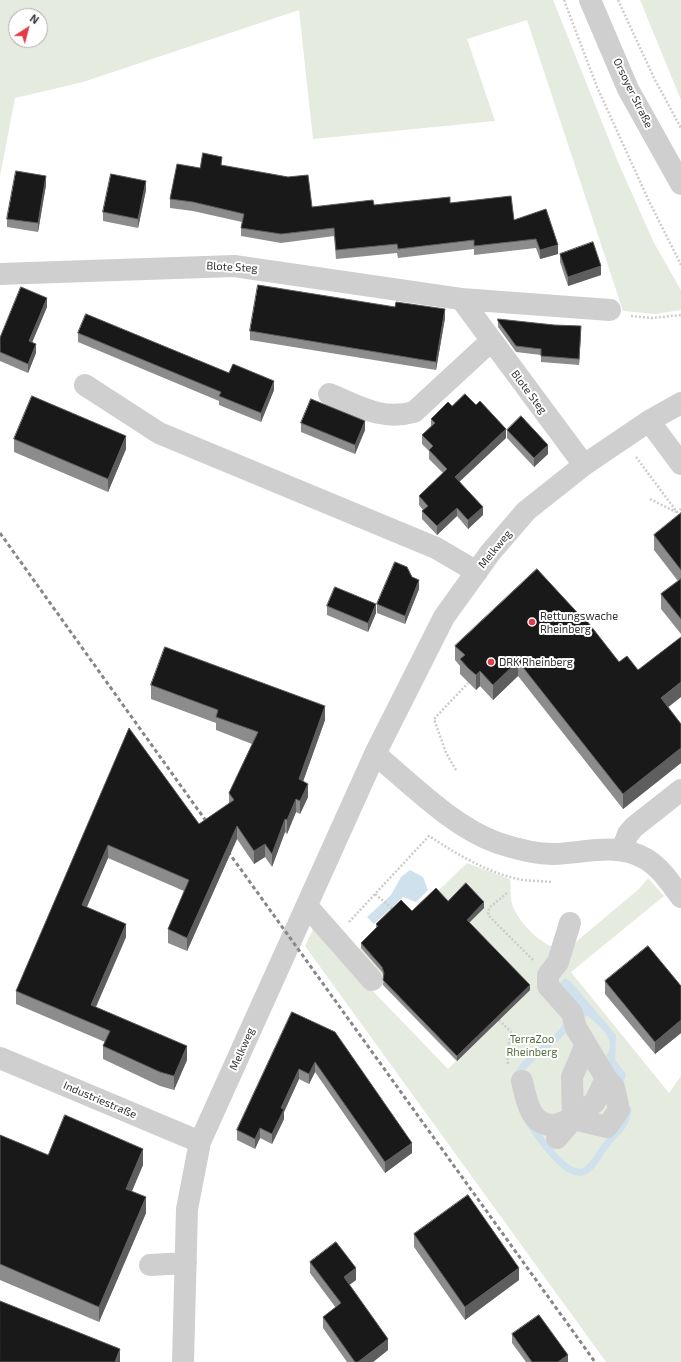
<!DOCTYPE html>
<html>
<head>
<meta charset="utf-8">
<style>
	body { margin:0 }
	#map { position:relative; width:681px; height:1362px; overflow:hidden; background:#fff; font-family:"Exo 2",sans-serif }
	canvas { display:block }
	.north { position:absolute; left:8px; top:8px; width:40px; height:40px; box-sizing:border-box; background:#fff; border:1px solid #adadad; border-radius:50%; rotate:36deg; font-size:11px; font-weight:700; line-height:16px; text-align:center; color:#323232 }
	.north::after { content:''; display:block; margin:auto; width:14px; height:18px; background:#e13c48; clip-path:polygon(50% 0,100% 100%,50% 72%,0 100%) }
</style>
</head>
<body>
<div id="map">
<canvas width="681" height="1362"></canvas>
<div class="north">N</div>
</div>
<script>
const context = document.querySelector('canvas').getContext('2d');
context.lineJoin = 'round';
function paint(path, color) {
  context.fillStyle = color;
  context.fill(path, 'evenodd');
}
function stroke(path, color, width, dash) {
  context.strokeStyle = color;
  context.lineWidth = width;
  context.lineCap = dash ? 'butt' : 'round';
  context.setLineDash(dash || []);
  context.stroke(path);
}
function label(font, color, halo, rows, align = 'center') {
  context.font = font + ' "Exo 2",sans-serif';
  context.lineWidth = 4;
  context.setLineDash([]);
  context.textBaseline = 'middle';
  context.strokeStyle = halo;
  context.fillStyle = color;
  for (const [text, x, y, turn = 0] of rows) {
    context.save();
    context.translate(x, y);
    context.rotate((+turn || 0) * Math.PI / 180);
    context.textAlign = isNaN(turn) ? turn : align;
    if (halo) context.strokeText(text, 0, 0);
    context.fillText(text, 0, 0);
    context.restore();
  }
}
paint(new Path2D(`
	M 0,0 L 553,0 L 618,162 L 654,243 L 681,290 L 681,310 L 656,314 L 623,311 L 527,20 L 467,39 L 495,121 L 313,139 L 299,10 L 83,82 L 15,98 L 0,176 ZM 16,16 L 40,16 L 40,40 L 16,40 Z
	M 640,0 L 681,0 L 681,100 Z
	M 467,863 L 510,879 C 511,888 510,899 513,907 C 519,922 542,947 559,948 C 563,948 567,946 571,946 L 639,889 L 648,878 L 664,896 L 571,972 L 669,1093 L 681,1076 L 681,1362 L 606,1362 L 305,946 L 313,929 L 448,1069 L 456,1061 L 375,977 L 356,953 L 378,931 L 412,916 Z`), '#e5ebde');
paint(new Path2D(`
	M 410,870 L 423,877 L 428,890 L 416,902 L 403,897 L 374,924 L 367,917 L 391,895 L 401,877 Z
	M 565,978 L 571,982 L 616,1035 L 615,1060 L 626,1074 L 624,1081 L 615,1085 L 602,1061 C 621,1043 603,1029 588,1016 L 582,1017 L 558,985 Z`), '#cee1ed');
stroke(new Path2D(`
	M 516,1079 C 523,1056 567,1038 567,1021
	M 530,1124 C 539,1137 564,1176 582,1172 C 592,1170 600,1152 606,1145 C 617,1130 625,1129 628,1110`), '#cee1ed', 7);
stroke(new Path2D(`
	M 564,0 L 597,87 L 648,199 L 681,265
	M 618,0 L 654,78 L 681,128
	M 631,316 L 652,318 L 681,315
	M 636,457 L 677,512 L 681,509
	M 650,499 L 676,512
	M 456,770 L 446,753 L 434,719 L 468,683
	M 507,893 L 489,908 L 488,915 L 533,960
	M 395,911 L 375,894 L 429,836 C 457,854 489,874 523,880 C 532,881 542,881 551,882
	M 349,922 L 375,894
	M 499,1020 L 512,1033 L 507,1049 L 508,1064`), '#ccc', 2.5, [2, 2]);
stroke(new Path2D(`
	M 590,0 L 628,89 L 681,184
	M 0,274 L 234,266 L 461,299 L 584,465
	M 461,299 L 610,310
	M 85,385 L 159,433 L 436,548 L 477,572
	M 329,394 C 359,406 381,421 414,412 L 491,341
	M 649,421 L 681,464
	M 375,754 C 412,785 453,827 498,843 C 516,849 535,854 554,854 C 585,853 618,842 646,859 C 661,868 671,884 681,897
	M 622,850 L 628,834 L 634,827 L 681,790
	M 307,906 L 372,980
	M 570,923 L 558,962 L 548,975 L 548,986 L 572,1013 L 576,1028 L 606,1078 L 595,1102 L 573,1119 L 572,1077 L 586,1044
	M 0,1058 L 200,1142
	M 522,1081 C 526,1099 530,1127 555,1125 C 560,1124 567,1120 573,1119 L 557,1138
	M 573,1119 L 607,1127 L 619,1110 L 614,1087 L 606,1078
	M 150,1265 L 186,1263
	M 183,1362 L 187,1209 L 200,1142 L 375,754 L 444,617 L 490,553 L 526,511 L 584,465 L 649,421 L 681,403`), '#cfcfcf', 22);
stroke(new Path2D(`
	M 0,533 L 211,828
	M 224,846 L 595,1362`), '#878787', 3, [4, 3]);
paint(new Path2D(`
	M 222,166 L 312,207 L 450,203 L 514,220 L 558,254 L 540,259 L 536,248 L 474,255 L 474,249 L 398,258 L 397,253 L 336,259 L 334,236 L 281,243 L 241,236 L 241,228 L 242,222 L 193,211 L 170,208 L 170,199 L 200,168 Z
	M 46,185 L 38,232 L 7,227 L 7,219 Z
	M 146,190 L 138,228 L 103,221 L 103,212 Z
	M 560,254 L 601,275 L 568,286 L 560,262 Z
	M 47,307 L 32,342 L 36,353 L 28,373 L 0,361 L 0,338 Z
	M 445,318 L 436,370 L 250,340 L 250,331 Z
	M 498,321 L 554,325 L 581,332 L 579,365 L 541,362 L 541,355 L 516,352 L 498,327 Z
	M 78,333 L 229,373 L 274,390 L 261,422 L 219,405 L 219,401 L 78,342 Z
	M 452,406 L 506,438 L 459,481 L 483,515 L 468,529 L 457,516 L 437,535 L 422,519 L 422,511 L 423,510 L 419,505 L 419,496 L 443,473 L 429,459 L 429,451 L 422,444 L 422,435 L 431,426 L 431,419 Z
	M 301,423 L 365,430 L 355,454 L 301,432 Z
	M 507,430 L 548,454 L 534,467 L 507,438 Z
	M 14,439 L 126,449 L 108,492 L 14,452 Z
	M 681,513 L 681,634 L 661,609 L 661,594 L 678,581 L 654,550 L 654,535 Z
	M 419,589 L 405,624 L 377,613 L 377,604 Z
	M 327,606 L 376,613 L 368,632 L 327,615 Z
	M 455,646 L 619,662 L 668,708 L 681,724 L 681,763 L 623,809 L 518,676 L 493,700 L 480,686 L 476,690 L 460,674 L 460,666 L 455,660 Z
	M 151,685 L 325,720 L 303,781 L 308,797 L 300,814 L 296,812 L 287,834 L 285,832 L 272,867 L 265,857 L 254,864 L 237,839 L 187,951 L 168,943 L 168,929 L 184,891 L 108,858 L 87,907 L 126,937 L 96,1007 L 187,1060 L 174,1090 L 160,1086 L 103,1059 L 103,1046 L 105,1042 L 16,1004 L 16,991 L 129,728 L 199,824 L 229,803 L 229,793 L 252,744 L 216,730 L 216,723 L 151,699 Z
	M 448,901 L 484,908 L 469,922 L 530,990 L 457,1061 L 383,985 L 384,977 L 382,972 L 361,948 L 361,943 L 376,928 L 376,924 L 412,911 Z
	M 605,981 L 681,986 L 681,1033 L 655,1054 L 605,994 Z
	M 292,1012 L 412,1153 L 385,1173 L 315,1072 L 309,1084 L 299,1079 L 284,1112 L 284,1119 L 272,1144 L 260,1138 L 255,1149 L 237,1140 L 237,1130 Z
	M 0,1135 L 48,1155 L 143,1165 L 132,1191 L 146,1213 L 99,1322 L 0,1280 Z
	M 414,1234 L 519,1280 L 465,1320 L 414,1247 Z
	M 310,1262 L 356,1280 L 349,1285 L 388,1350 L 373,1362 L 347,1362 L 323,1328 L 323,1317 L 336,1308 L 310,1273 Z
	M 512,1334 L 568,1362 L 526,1362 L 512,1343 Z`), '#8c8c8c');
paint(new Path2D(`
	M 46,176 L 46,185 L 38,232 L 38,223 Z
	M 146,181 L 146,190 L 138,228 L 138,219 Z
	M 558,245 L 558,254 L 540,259 L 540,250 Z
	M 601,266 L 601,275 L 568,286 L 568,277 Z
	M 47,298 L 47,307 L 29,350 L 29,341 Z
	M 445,309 L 445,318 L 436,370 L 436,362 Z
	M 581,326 L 581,332 L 579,365 L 579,359 Z
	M 36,344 L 36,353 L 28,373 L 28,364 Z
	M 274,381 L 274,390 L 261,422 L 261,413 Z
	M 365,421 L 365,430 L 355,454 L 355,445 Z
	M 506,429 L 506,438 L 455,486 L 455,477 Z
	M 126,436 L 126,449 L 108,492 L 108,479 Z
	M 548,445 L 548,454 L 534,467 L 534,458 Z
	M 483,507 L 483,515 L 468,529 L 468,520 Z
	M 457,508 L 457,516 L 437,535 L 437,526 Z
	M 419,580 L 419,589 L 405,624 L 405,616 Z
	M 376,604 L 376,613 L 368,632 L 368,623 Z
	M 518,661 L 518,676 L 493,700 L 493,685 Z
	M 480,671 L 480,686 L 476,690 L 476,675 Z
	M 681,682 L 681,697 L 661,713 L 661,698 Z
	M 325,706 L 325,720 L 299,793 L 299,779 Z
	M 681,748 L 681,763 L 623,809 L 623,794 Z
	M 308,784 L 308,797 L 300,814 L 300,801 Z
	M 296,799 L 296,812 L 287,834 L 287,820 Z
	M 285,819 L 285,832 L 272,867 L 272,854 Z
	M 237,826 L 237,839 L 187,951 L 187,938 Z
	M 265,844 L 265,857 L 254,864 L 254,851 Z
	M 108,845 L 108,858 L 82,918 L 82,905 Z
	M 484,902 L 484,908 L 467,925 L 467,920 Z
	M 126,924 L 126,937 L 91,1018 L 91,1005 Z
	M 530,985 L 530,990 L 457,1061 L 457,1056 Z
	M 681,1020 L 681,1033 L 655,1054 L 655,1042 Z
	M 187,1046 L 187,1060 L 174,1090 L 174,1076 Z
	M 315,1062 L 315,1072 L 309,1084 L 309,1074 Z
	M 299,1069 L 299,1079 L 284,1112 L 284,1119 L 272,1144 L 272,1134 L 281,1108 Z
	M 260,1128 L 260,1138 L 255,1149 L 255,1139 Z
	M 412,1143 L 412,1153 L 385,1173 L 385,1162 Z
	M 143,1149 L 143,1165 L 126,1205 L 126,1189 Z
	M 146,1197 L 146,1213 L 99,1322 L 99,1307 Z
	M 356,1268 L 356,1280 L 344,1289 L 344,1277 Z
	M 519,1268 L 519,1280 L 465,1320 L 465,1307 Z
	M 388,1339 L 388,1350 L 373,1362 L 358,1362 Z
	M 120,1349 L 120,1362 L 115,1362 Z
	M 568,1355 L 568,1362 L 558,1362 Z`), '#5e5e5e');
const building = new Path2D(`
	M 203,153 L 222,157 L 221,165 L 288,177 L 308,175 L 312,207 L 373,200 L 374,205 L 450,197 L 450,203 L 511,196 L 514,220 L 546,209 L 558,245 L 540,250 L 536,239 L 474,246 L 474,240 L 398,249 L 397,244 L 336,250 L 334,228 L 281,234 L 241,228 L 244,214 L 193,202 L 170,199 L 177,164 L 200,168 Z
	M 16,171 L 46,176 L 38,223 L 7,219 Z
	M 111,174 L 146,181 L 138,219 L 103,212 Z
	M 593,242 L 601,266 L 568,277 L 560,254 Z
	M 258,285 L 395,307 L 396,302 L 445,309 L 436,362 L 250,331 Z
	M 21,287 L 47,298 L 29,341 L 36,344 L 28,364 L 0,352 L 0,338 Z
	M 86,314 L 229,373 L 233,364 L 274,381 L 261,413 L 219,396 L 221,392 L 78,333 Z
	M 498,319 L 554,325 L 581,326 L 579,359 L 541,356 L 541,349 L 516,346 L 498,321 Z
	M 465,394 L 476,405 L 480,401 L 506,429 L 455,477 L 483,507 L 468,520 L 457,508 L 437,526 L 422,511 L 428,506 L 419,496 L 447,469 L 429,450 L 433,446 L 422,435 L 435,423 L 431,419 L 448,402 L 452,406 Z
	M 32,396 L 126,436 L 108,479 L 14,439 Z
	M 311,399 L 365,421 L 355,445 L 301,423 Z
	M 521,416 L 548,445 L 534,458 L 507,430 Z
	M 681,513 L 681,570 L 654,535 Z
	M 395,562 L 407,567 L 412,577 L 419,580 L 405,616 L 377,604 Z
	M 537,569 L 586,622 L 587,621 L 619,662 L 627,656 L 638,670 L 681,637 L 681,682 L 661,698 L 681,724 L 681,748 L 623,794 L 518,661 L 493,685 L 480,671 L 476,675 L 468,668 L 460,659 L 465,655 L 455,646 Z
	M 681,579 L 681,619 L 661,594 Z
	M 335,587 L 376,604 L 368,623 L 327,606 Z
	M 165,647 L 325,706 L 299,779 L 308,784 L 300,801 L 296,799 L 287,820 L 285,819 L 272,854 L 265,844 L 254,851 L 237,826 L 187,938 L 168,929 L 189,880 L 108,845 L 82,905 L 126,924 L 91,1005 L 187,1046 L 174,1076 L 160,1072 L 103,1046 L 110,1031 L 16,991 L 129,728 L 199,824 L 234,800 L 229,793 L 258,732 L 216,717 L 218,710 L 151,685 Z
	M 466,883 L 484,902 L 467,920 L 530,985 L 457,1056 L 383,980 L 384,973 L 382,967 L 361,943 L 378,926 L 376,924 L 401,900 L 412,911 L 436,888 L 448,901 Z
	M 648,946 L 681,986 L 681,1020 L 655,1042 L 605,981 Z
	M 292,1012 L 335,1032 L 412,1143 L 385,1162 L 315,1062 L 309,1074 L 299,1069 L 281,1108 L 284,1109 L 272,1134 L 260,1128 L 255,1139 L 237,1130 Z
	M 65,1115 L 143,1149 L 126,1189 L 146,1197 L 99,1307 L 0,1264 L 0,1135 L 48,1155 Z
	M 468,1195 L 519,1268 L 465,1307 L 414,1234 Z
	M 336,1242 L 356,1268 L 344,1277 L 388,1339 L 358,1362 L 355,1362 L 323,1317 L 341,1303 L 310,1262 Z
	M 0,1301 L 120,1349 L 115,1362 L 0,1362 Z
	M 539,1315 L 568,1355 L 558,1362 L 532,1362 L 512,1334 Z`);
paint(building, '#191919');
stroke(building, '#5e5e5e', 1);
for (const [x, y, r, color] of [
	[532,622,4,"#e13c48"],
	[491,662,4,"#e13c48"]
]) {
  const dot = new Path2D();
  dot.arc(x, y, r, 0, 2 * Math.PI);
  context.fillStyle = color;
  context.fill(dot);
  stroke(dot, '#fff', 1.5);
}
label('11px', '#323232', '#fff', [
	["Orsoyer Straße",633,93,64],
	["Blote Steg",232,267,3],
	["Blote Steg",529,392,53],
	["Melkweg",495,549,-51],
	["Melkweg",242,1049,-66],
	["Industriestraße",100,1100,23]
]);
label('11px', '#323232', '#fff', [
	["Rettungswache",540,616],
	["Rheinberg",540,629],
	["DRK Rheinberg",499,662]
], 'left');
label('11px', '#556d3f', '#fff', [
	["TerraZoo",532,1039],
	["Rheinberg",532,1052]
]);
</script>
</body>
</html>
